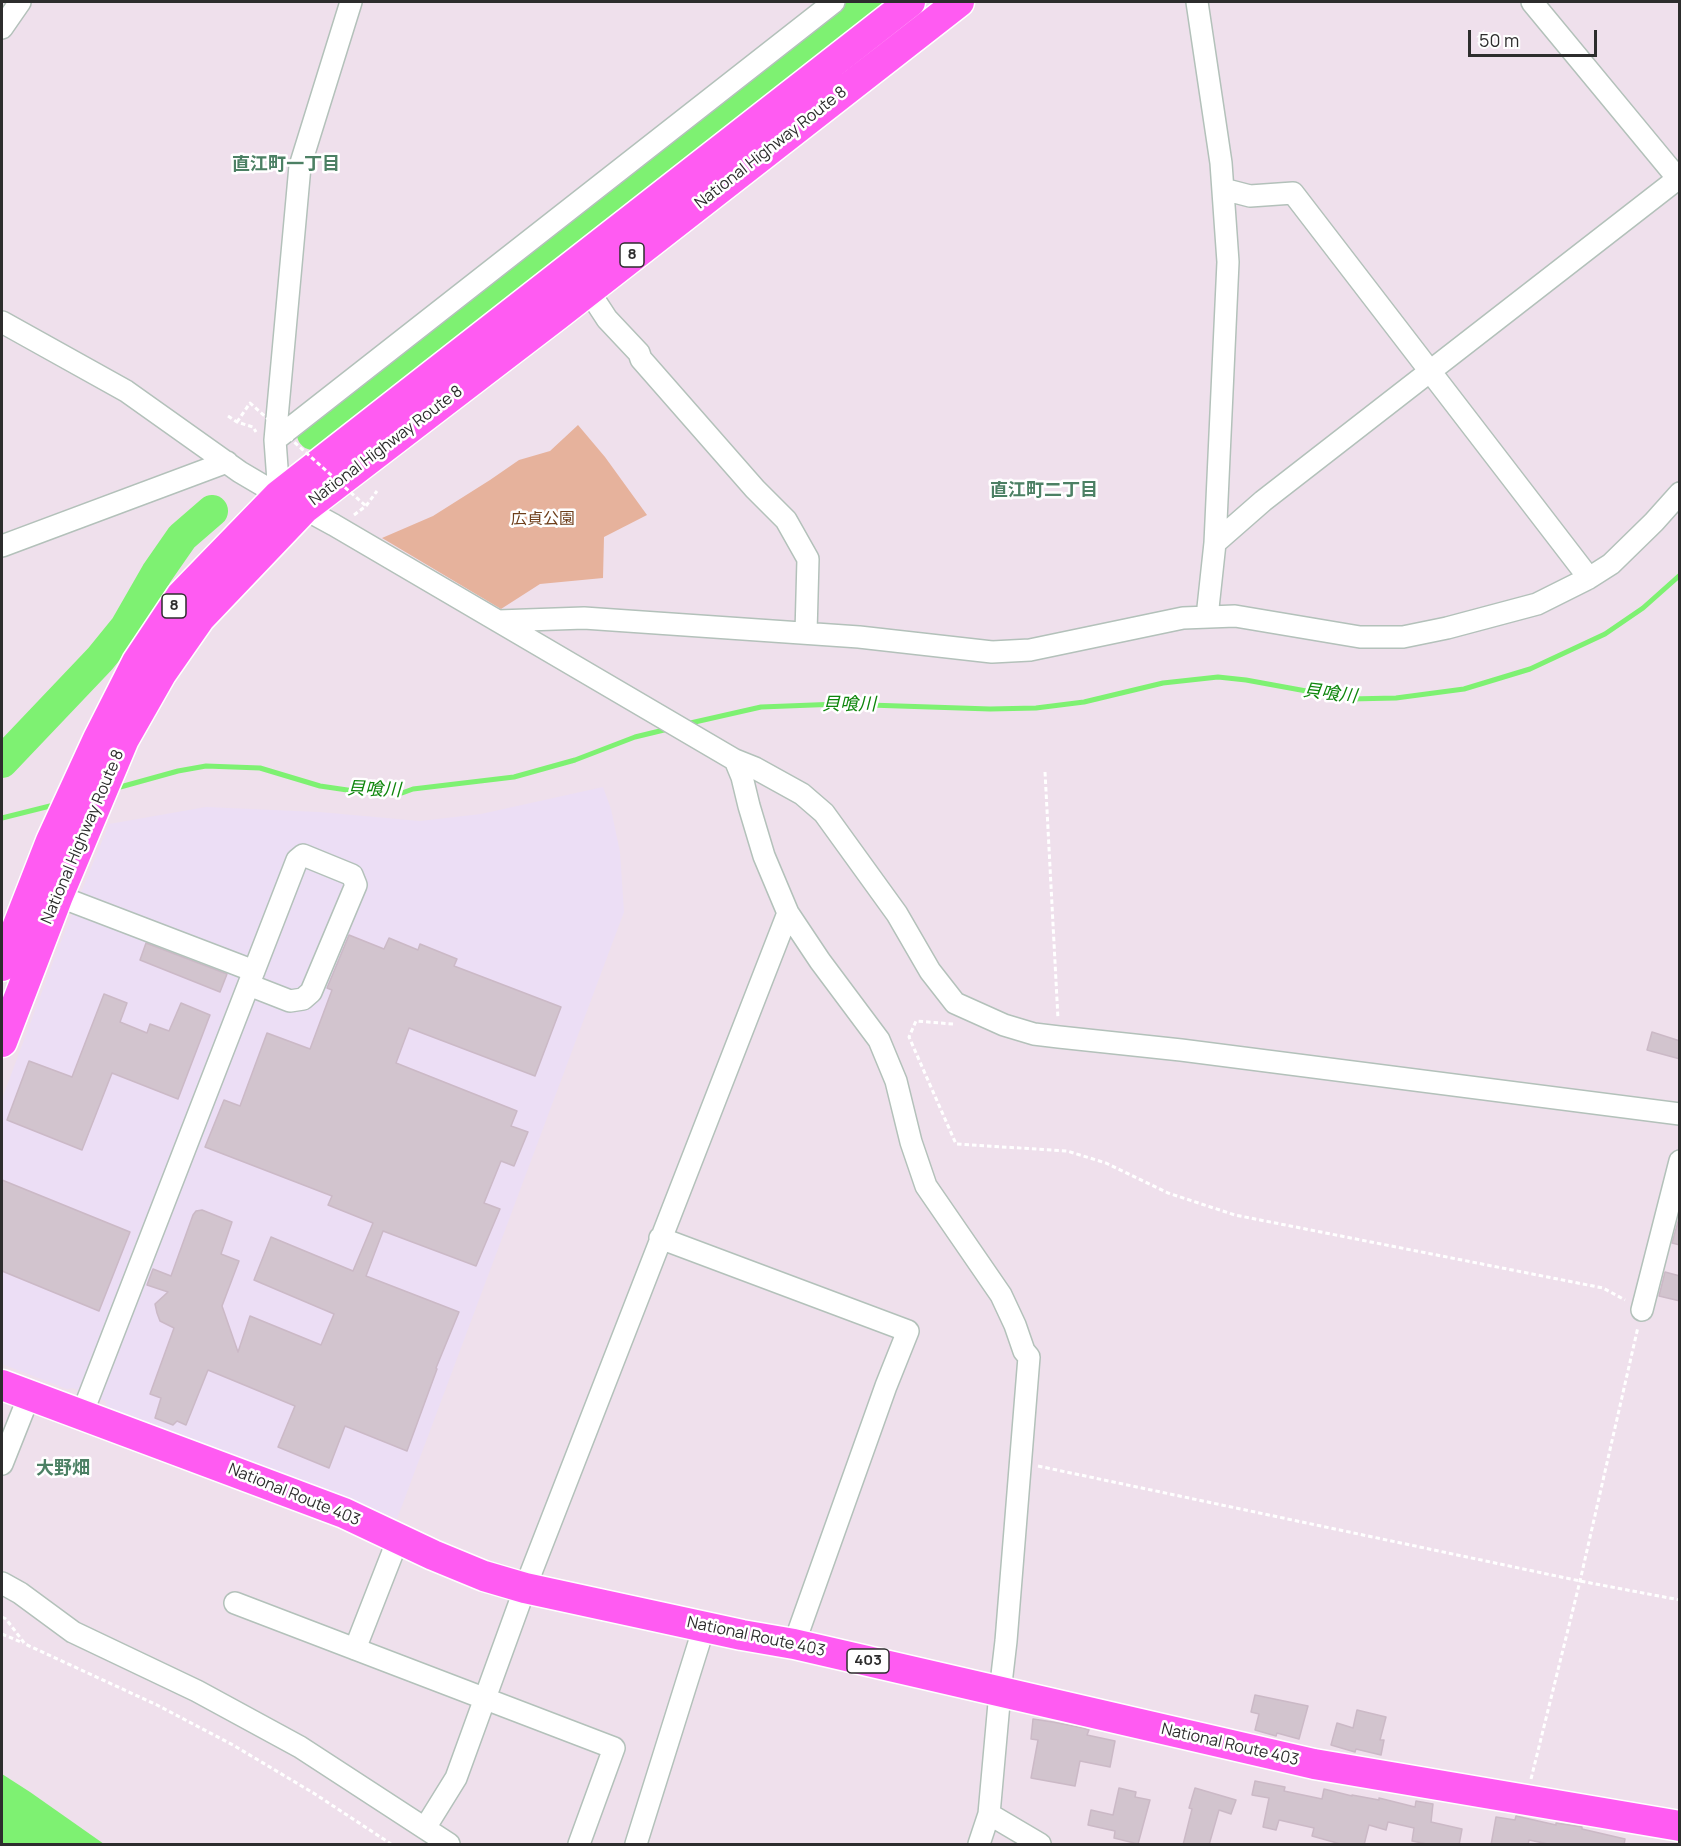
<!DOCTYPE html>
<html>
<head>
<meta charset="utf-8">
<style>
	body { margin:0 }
	#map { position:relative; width:1681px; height:1846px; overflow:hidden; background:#efe0ec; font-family:Manrope,sans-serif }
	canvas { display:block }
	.frame { position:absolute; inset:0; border:3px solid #2d2d2d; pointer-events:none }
	.scale { position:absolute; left:1468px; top:30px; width:129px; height:27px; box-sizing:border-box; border:3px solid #2d2d2d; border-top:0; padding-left:8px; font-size:18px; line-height:21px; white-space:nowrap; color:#2d2d2d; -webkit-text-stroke:4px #fff; paint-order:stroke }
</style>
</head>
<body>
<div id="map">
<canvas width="1681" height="1846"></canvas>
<div class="frame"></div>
<div class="scale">50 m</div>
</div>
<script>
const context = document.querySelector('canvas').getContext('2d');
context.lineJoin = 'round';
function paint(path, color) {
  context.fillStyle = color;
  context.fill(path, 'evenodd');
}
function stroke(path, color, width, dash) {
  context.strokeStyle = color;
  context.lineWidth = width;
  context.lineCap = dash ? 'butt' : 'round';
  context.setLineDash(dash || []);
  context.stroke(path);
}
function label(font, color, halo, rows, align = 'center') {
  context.font = font + ' Manrope,"Noto Sans JP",sans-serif';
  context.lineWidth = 5;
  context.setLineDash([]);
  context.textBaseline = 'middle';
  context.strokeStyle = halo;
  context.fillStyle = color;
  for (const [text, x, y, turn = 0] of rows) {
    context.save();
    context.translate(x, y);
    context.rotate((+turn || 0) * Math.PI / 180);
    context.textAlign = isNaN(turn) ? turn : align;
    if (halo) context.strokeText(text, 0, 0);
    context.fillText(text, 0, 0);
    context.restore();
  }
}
paint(new Path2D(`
	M 603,787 L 611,809 L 620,852 L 624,912 L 397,1519 L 108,1408 L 105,1401 L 73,1388 L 67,1389 L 2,1364 L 2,1099 L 59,946 L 109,824 L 206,807 L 319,812 L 420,821 L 481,814 Z`), '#ecdef5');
paint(new Path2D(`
	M 578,425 L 605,457 L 647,515 L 604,537 L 603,578 L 540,584 L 501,609 L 382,538 L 433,516 L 490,480 L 519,460 L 550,451 Z`), '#e6b29c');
paint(new Path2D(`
	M 2,1774 L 30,1792 L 104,1844 L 2,1844 Z`), '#7ef172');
stroke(new Path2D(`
	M 686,724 L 761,707 L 839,704 L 990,709 L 1036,708 L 1084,702 L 1163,683 L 1218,677 L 1246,680 L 1350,699 L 1396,698 L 1464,689 L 1530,669 L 1605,634 L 1643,608 L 1680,575
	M 113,789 L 178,771 L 206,766 L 260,768 L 320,786 L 361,792 L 402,793 L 413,789 L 514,777 L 575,760 L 635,737 L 668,729
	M 2,818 L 58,804`), '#7ef172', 5);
stroke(new Path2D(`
	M 313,434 L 869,2
	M 2,762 L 100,659 L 126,627 L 157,573 L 182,537 L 212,511`), '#7ef172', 32);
const building = new Path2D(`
	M 349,935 L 384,949 L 389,938 L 418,950 L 420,944 L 457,959 L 454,966 L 561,1007 L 535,1076 L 409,1028 L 396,1063 L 517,1111 L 511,1126 L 528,1132 L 514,1166 L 501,1161 L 484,1203 L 500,1209 L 476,1266 L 383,1231 L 366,1276 L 459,1312 L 436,1368 L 437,1369 L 407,1451 L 345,1426 L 329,1468 L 278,1447 L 295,1406 L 208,1370 L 186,1425 L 177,1421 L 173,1425 L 155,1418 L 161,1398 L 150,1394 L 174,1328 L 160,1321 L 157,1313 L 155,1304 L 168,1292 L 147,1285 L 153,1269 L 171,1276 L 193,1215 L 196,1211 L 202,1210 L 232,1222 L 221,1254 L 239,1261 L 222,1306 L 238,1352 L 250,1316 L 321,1345 L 334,1314 L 254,1280 L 271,1237 L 353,1271 L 373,1223 L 328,1205 L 332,1196 L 205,1147 L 224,1100 L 240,1106 L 267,1033 L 310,1049 L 332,990 L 327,988 Z
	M 146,943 L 227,974 L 220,992 L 140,960 Z
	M 104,994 L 127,1003 L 120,1022 L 147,1033 L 150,1024 L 169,1031 L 181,1003 L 210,1015 L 178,1099 L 112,1073 L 82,1150 L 7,1120 L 29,1061 L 72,1077 Z
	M 1652,1032 L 1680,1041 L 1680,1059 L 1647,1050 Z
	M 2,1180 L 130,1232 L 99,1311 L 2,1271 Z
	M 1680,1215 L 1680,1245 L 1672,1243 Z
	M 1665,1272 L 1680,1276 L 1680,1301 L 1659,1296 Z
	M 1255,1695 L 1308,1706 L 1299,1739 L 1277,1733 L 1276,1736 L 1255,1730 L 1259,1714 L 1251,1712 Z
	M 1357,1710 L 1386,1717 L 1380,1740 L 1384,1740 L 1381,1755 L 1356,1749 L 1355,1752 L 1331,1745 L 1337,1723 L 1353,1728 Z
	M 1033,1719 L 1053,1722 L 1083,1728 L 1089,1730 L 1087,1735 L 1115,1741 L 1110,1767 L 1080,1761 L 1075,1786 L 1031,1778 L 1038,1740 L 1031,1739 Z
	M 1255,1781 L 1285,1787 L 1284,1791 L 1322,1799 L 1324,1789 L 1352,1796 L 1352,1795 L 1379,1800 L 1379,1798 L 1415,1807 L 1416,1801 L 1433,1804 L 1431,1822 L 1462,1829 L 1459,1845 L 1432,1845 L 1412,1841 L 1414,1828 L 1388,1822 L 1386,1830 L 1369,1825 L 1364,1845 L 1344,1845 L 1312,1836 L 1314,1828 L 1279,1820 L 1276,1830 L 1263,1827 L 1269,1798 L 1252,1795 Z
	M 1119,1788 L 1136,1792 L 1135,1797 L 1150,1800 L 1138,1844 L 1114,1838 L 1115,1831 L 1088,1825 L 1091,1810 L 1113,1815 Z
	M 1195,1788 L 1236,1800 L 1231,1814 L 1219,1810 L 1209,1845 L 1183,1845 L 1192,1809 L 1189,1808 Z
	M 1516,1816 L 1556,1825 L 1556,1823 L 1582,1827 L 1582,1829 L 1625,1839 L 1624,1845 L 1553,1845 L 1529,1840 L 1528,1845 L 1491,1845 L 1496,1817 L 1515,1820 Z`);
paint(building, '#d2c4ce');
stroke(building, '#cbb9c6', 1.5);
const minor = new Path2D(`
	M 1197,2 L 1221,163 L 1228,262 L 1215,543 L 1207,617
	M 1532,2 L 1680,181
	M 2,28 L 20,2
	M 1223,189 L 1250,196 L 1293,193 L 1589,578
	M 588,290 L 607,319 L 639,353 L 641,359 L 755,489 L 786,520 L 808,559 L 806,633
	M 2,322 L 126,391 L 240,472 L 279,495 L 334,525 L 735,760 L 755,768 L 802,794 L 824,813 L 897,914 L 930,971 L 955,1003 L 1004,1025 L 1034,1034 L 1059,1037 L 1181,1050 L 1680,1114
	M 275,440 L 834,2
	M 279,495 L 275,440 L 300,166 L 351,2
	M 1215,543 L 1263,501 L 1680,177
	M 2,546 L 227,462
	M 498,621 L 584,618 L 859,637 L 992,652 L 1030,650 L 1183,618 L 1235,616 L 1360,637 L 1403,637 L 1447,628 L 1537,604 L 1589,578 L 1611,564 L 1654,522 L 1680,493
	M 735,760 L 742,777 L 749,806 L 764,856 L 788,913 L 820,961 L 879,1040 L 896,1081 L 911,1142 L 926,1186 L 1001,1295 L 1015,1325 L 1024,1351 L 1029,1357 L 1006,1641 L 1000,1692 L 989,1814 L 979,1844
	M 58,896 L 254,971
	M 660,1238 L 908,1331 L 886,1386 L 794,1644
	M 1642,1310 L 1680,1161
	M 82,1414 L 297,860 L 303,855 L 352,875 L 356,885 L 311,992 L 303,999 L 290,1001 L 249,985
	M 2,1464 L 29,1396
	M 2,1583 L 20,1593 L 73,1632 L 197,1691 L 300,1747 L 449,1844
	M 235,1603 L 614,1748 L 579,1844
	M 355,1649 L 398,1539
	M 989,1814 L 1040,1844
	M 425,1828 L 456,1778 L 525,1588 L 788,913
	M 636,1844 L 704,1627`);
const highway = new Path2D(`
	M 2,966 L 51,841 L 98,739 L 137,662 L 181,596 L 279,495 L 910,2
	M 2,1042 L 58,896 L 124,739 L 161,674 L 200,618 L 305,508 L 556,316 L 959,2
	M 2,1385 L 344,1513 L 433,1555 L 484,1576 L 525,1588 L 742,1635 L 794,1644 L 1314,1764 L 1680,1826`);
stroke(minor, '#b3c1ba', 24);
stroke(highway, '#fff', 33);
stroke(new Path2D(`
	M 228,416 L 237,422 L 253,427 L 256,432
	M 354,515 L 366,506 L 377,491
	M 1045,772 L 1058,1019
	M 953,1024 L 916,1021 L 909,1037 L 956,1144 L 1067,1151 L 1106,1163 L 1168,1193 L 1235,1215 L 1603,1288 L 1625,1300
	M 1038,1466 L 1580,1581 L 1680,1600
	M 2,1617 L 6,1619 L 25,1644 L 157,1705 L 233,1745 L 315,1794 L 391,1844
	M 2,1634 L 23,1643
	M 1531,1779 L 1580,1581 L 1638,1327`), '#fff', 3, [4.5, 3]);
stroke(minor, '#fff', 21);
stroke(highway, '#ff5bf2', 30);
stroke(new Path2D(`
	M 237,422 L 250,403 L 366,506`), '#fff', 3, [4.5, 3]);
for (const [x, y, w] of [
	[632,255,24],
	[174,606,24],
	[868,1661,42]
]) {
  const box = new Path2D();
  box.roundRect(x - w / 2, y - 12, w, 24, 4.5);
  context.fillStyle = '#fff';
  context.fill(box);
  stroke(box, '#2d2d2d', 1.5);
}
label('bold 15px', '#2d2d2d', null, [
	["8",632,255],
	["8",174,606],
	["403",868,1661]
]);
label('16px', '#2d2d2d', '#fff', [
	["National Highway Route 8",771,148,-38],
	["National Highway Route 8",386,446,-37],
	["National Highway Route 8",83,837,-67],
	["National Route 403",294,1495,22],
	["National Route 403",756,1637,12],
	["National Route 403",1230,1745,13]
]);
label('16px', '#6e3e1a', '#fff', [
	["広貞公園",543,520]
]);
label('bold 18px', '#4c8064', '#fff', [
	["直江町一丁目",286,165],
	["直江町二丁目",1044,491],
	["大野畑",63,1469]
]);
label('italic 18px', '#0e860c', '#fff', [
	["貝喰川",1330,694,7],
	["貝喰川",849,705],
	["貝喰川",374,790,2]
]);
</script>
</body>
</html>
